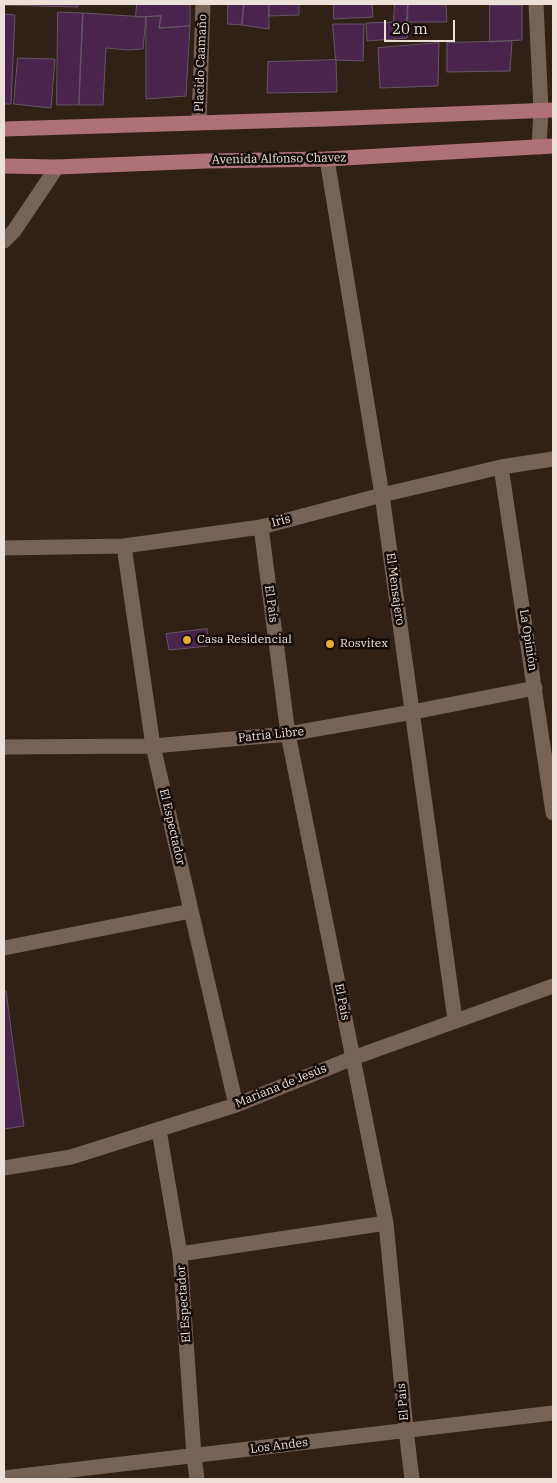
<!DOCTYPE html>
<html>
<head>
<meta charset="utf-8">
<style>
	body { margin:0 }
	#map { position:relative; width:557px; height:1483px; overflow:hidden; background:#312015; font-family:"IBM Plex Serif",serif }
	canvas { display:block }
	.frame { position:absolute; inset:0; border:5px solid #ece0d9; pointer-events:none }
	.scale { position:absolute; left:384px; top:20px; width:71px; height:22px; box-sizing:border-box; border:2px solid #ece0d9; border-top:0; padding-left:6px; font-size:15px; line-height:18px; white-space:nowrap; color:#ece0d9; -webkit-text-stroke:4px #130b07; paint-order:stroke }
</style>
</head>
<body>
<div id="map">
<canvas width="557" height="1483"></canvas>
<div class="frame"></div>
<div class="scale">20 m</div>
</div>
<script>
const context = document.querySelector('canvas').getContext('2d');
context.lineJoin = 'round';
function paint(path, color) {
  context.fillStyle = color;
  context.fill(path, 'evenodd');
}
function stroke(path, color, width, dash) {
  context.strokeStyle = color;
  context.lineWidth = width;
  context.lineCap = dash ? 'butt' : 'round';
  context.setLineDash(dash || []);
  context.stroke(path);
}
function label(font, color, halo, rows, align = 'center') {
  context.font = font + ' "IBM Plex Serif",serif';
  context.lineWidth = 5;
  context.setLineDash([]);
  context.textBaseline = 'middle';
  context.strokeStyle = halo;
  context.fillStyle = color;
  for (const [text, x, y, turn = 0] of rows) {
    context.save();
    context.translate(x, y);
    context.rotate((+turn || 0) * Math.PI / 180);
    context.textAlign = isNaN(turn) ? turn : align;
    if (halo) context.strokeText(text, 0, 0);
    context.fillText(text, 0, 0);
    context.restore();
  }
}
const building = new Path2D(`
	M 4,4 L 78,4 L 78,7 L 4,5 Z
	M 137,4 L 190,4 L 190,26 L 159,28 L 161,16 L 136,17 Z
	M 228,4 L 244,4 L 242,25 L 228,24 Z
	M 244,4 L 269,4 L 269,29 L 242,25 Z
	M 269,4 L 299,4 L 299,15 L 269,16 Z
	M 334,4 L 372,4 L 373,17 L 334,19 Z
	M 395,4 L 408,4 L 407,38 L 367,41 L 366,23 L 393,22 Z
	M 408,4 L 446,4 L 447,22 L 407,22 Z
	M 490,5 L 522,5 L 522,40 L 490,42 Z
	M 58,12 L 83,13 L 79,105 L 57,105 Z
	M 83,13 L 146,17 L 143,49 L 128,50 L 106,48 L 103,105 L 79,105 Z
	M 4,14 L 15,15 L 11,104 L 4,104 Z
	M 161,16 L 159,28 L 190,26 L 186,96 L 146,99 L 146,17 Z
	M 333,24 L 364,24 L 363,61 L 336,60 Z
	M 512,41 L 510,71 L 447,72 L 447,43 Z
	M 439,43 L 438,86 L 380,88 L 378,48 Z
	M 18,58 L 55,59 L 51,108 L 14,104 Z
	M 336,60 L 337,92 L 267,93 L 268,62 Z
	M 207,629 L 208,646 L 169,650 L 166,634 Z
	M 6,991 L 24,1126 L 4,1129 L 4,992 Z`);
paint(building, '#4b244e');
stroke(building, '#665666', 1);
stroke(new Path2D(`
	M 536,4 L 541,110 L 539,147
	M 199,122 L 203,4
	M 327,159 L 382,495 L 455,1020
	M 4,241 L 14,231 L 57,167
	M 501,467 L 553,813
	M 261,527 L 288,734 L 386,1223 L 406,1430 L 412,1479
	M 124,546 L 153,746 L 236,1105
	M 4,548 L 124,546 L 261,527 L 382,495 L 501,467 L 553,459
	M 4,747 L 153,746 L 288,734 L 413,712 L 535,688
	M 4,948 L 191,911
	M 159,1130 L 180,1254 L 194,1456 L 197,1479
	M 4,1168 L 71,1157 L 236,1105 L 353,1058 L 553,986
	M 180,1254 L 386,1223
	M 4,1478 L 553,1413`), '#776256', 15);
stroke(new Path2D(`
	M 4,129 L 325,119 L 553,110
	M 4,166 L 57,167 L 206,161 L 327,159 L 553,146`), '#ae7079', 15);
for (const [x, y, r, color] of [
	[187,640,5,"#e6ad36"],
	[330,644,5,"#e6ad36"]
]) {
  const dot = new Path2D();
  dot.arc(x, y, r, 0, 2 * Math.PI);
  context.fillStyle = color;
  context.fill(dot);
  stroke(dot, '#130b07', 2);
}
label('12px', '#ece0d9', '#130b07', [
	["Placido Caamaño",201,63,-88],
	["Avenida Alfonso Chavez",279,159,-1],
	["Iris",281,521,-15],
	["El Mensajero",395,589,82],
	["El País",271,604,82],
	["La Opinión",528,640,81],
	["Patria Libre",271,735,-6],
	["El Espectador",172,827,77],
	["El País",342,1002,79],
	["Mariana de Jesús",281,1086,-22],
	["El Espectador",184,1304,-94],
	["El País",403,1402,-95],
	["Los Andes",279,1446,-7]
]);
label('12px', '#ece0d9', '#130b07', [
	["Casa Residencial",197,640],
	["Rosvitex",340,644]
], 'left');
</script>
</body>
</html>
